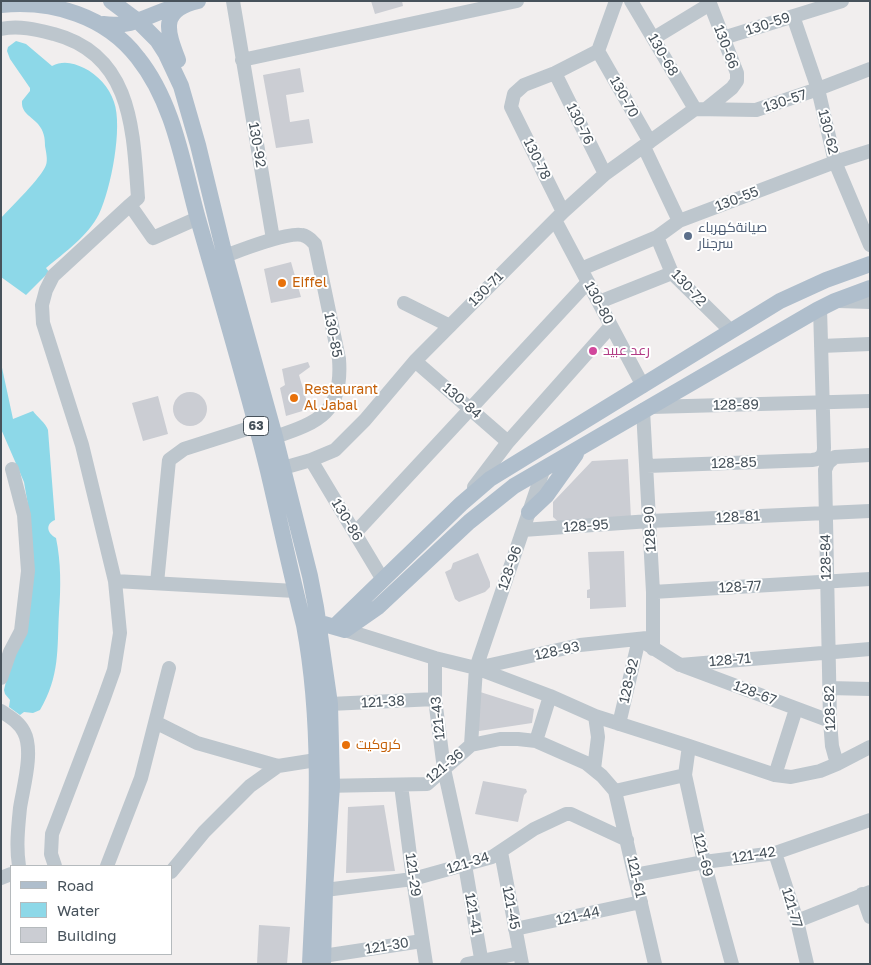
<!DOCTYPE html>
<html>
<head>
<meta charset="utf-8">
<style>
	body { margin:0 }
	#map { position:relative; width:871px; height:965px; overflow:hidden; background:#f1eeee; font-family:"Golos Text",sans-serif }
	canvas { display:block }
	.frame { position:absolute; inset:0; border:2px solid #47525b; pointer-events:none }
	.legend { position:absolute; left:10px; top:865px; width:162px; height:90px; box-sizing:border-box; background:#fff; border:1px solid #b5babd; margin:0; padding:6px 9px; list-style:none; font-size:15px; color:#47525b }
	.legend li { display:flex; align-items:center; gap:10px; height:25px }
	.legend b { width:25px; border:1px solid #b5babd }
</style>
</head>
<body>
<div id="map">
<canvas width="871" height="965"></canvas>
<div class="frame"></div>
<ul class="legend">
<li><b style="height:6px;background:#afbecc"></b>Road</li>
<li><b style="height:14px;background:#8dd8e8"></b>Water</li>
<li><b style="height:14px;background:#cbcdd3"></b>Building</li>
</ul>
</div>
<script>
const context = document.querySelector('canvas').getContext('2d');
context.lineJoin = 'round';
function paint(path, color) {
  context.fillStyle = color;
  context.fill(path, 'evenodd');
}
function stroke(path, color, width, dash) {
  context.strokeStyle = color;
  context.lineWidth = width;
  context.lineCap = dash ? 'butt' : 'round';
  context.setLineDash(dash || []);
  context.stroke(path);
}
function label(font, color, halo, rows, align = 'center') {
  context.font = font + ' "Golos Text",Cairo,sans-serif';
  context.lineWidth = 4;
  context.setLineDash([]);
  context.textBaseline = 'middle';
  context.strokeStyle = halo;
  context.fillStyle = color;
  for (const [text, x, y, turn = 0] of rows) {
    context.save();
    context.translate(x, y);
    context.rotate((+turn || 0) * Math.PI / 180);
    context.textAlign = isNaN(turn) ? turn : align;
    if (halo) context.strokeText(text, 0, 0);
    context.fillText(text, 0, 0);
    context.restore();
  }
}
paint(new Path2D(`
	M 16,41 L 26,44 L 52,66 C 63,60 74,63 84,68 C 98,75 109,87 114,102 C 123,127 111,189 99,214 C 88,236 65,252 46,268 L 49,272 L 26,295 L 1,277 L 1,218 C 11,207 42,177 46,165 C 48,160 46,152 45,146 C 45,138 44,131 38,124 C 31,116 21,113 22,101 L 30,91 L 30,88 L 10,59 L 7,51 L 8,47 Z
	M 1,363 L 13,419 L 33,411 C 37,417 46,423 48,430 L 55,520 C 45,524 47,533 56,538 C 61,562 61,587 59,612 C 57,649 60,676 40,710 L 33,713 L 24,712 L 20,715 L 9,707 L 10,700 L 5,694 L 4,690 L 12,655 L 30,517 L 24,482 L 1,429 Z`), '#8dd8e8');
paint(new Path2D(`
	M 371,1 L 402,1 L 403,6 L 375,14 Z
	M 300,68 L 304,92 L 286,95 L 290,122 L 309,119 L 313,143 L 276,148 L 263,75 Z
	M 291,262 L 301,297 L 271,303 L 264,269 Z
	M 308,362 L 310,367 L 299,375 L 309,409 L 286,416 L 280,388 L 285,385 L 282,369 Z
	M173 409a17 17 0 1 1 34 0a17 17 0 1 1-34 0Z
	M 158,396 L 168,434 L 143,441 L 132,403 Z
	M 628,459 L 631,519 L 562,525 L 553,517 L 553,502 L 592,461 Z
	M 624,551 L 626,607 L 590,609 L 590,598 L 587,598 L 587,590 L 590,589 L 588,552 Z
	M 478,553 L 490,582 L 490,587 L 485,592 L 459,602 L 455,599 L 445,572 L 451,569 L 453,563 Z
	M 477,691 L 534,709 L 532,723 L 479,731 Z
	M 483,781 L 526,789 L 527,792 L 524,795 L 518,822 L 475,814 Z
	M 384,805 L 395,871 L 346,873 L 348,807 Z
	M 259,925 L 290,927 L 287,964 L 257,964 Z`), '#cbcdd3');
stroke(new Path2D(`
	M 233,1 L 273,239
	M 631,1 L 695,109
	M 793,16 L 818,89 L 835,162 L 870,245
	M 1,29 C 19,25 38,30 54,34 C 133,55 133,131 138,198 L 130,205
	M 654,38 L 710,4
	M 723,38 L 842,1
	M 598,51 L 650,142
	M 242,60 L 517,1
	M 555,73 L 605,174
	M 695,109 L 756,110 L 818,89 L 870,69
	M 706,109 L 732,88 L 737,81 L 737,73 L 709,1
	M 644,147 L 679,221
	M 563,212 L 511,107 L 514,94 L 524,85 L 555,73 L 598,51 L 616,1
	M 555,220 L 643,386
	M 657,237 L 672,273 L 731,331
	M 225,256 C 241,250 287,232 302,235 C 308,236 311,240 315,244 L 339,359 C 343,412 320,422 275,437
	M 581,269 L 657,237 L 679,221 L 835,162 L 870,151
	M 838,301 L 870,302
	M 599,302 L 672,273
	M 404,303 L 450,326
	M 821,346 L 870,344
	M 415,361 L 508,442
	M 651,407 L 870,401
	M 643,410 L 653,592 L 653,649
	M 311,460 L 383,580
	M 647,466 L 812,460 C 820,459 824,456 824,448 L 820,308
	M 283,468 L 311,460 L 335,450 L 365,420 L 415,361 L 563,212 L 605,174 L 695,109
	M 474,487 L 508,442 L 611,326
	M 523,530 L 650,521 L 870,511
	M 355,533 L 588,282
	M 115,581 L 295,591
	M 157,583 L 169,460 L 184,449 L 256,426
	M 653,592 L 870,579
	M 345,630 L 435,658 L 476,668 L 550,696 L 595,716 L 689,746 L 775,775 L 791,777 L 820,771 L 837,764 L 870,747
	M 639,639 L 680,665 L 870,649
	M 435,658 L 435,699 L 444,769 L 465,865 L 482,964
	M 683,666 L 830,721
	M 477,668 L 580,645 L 647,638
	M 1,678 L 10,652 L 21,631 L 28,571 L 24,515 L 12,469
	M 829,688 L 870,689
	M 330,704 L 435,699
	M 1,711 C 10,717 19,722 24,732 C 34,751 23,788 20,808 C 18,828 16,847 19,866
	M 157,723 L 197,743 L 278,766
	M 619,724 L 639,639
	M 536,741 L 550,696
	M 471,745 L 476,668 L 544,468
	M 689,746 L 685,775 L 704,862 L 732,964
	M 837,764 L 832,746 L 830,721 L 825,470 L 828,463 L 835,457 L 870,455
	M 594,769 L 598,737 L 595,716
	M 775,775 L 796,709
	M 401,785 L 413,879 L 426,964
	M 322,786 L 427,784 L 471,745 L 500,739 L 518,739 L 536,741 L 586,763 L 602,776 L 615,791 L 655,964
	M 615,791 L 685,775
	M 501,852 L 522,964
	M 775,853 L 797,921 L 807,964
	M 55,866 L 51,854 L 52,834 L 104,698 L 114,670 L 120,633 L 115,581 L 82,445 L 43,323 L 42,305 L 46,290 L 53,276 L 130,205 L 153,238 L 198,218
	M 107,866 L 141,778 L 169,668
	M 171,872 L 204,832 L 250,786 L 278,766 L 316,760
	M 635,875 L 704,862 L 775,853 L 870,820
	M 1,878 L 11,874
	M 325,890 L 413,879 L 492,857 L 534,829 L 566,814 L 571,814 L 627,840
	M 862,894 L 870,917
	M 797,921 L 870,892
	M 515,929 L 641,902
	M 323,956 L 422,941
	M 467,964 L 520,953`), '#bdc6cd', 14);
stroke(new Path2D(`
	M 111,1 L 139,22 L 157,40 L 166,54 L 181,86 L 198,145 L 225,256 L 275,437 L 310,576 L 316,607 L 330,704 L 332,786 L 325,890 L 323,964
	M 1,5 C 53,0 106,16 138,58 C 174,103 183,165 198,219 C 222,303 247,386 268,471 C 280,522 291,574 304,625 C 325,737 315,851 310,964
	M 103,24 C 135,29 153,11 182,5
	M 178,60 C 167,31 159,10 198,1
	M 529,512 L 546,496 L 576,454
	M 308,624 L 324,624 L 345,630 L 378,607 L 469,522 L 514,486 L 817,310 L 835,301 L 870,288
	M 334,627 L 461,504 L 490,479 L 780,301 L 826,280 L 870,264`), '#afbecc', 16);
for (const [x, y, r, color] of [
	[688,236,5,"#5c6f8a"],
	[282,283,5,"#e8710a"],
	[593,351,5,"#d1479c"],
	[294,398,5,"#e8710a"],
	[346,745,5,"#e8710a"]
]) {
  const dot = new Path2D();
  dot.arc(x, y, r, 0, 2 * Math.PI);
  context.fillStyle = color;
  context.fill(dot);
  stroke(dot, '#fff', 2);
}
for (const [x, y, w] of [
	[256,426,25]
]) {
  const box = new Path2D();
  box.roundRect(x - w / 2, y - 9.5, w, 19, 4);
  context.fillStyle = '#fff';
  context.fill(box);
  stroke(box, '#47525b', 1);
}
label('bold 12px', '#47525b', null, [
	["63",256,426]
]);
label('14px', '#47525b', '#fff', [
	["130-59",768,24,-18],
	["130-66",726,47,69],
	["130-68",663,55,60],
	["130-70",624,97,61],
	["130-57",785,101,-18],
	["130-76",580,124,64],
	["130-62",828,132,76],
	["130-92",257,145,80],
	["130-78",537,159,64],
	["130-55",737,199,-21],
	["130-72",689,288,47],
	["130-71",486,289,-45],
	["130-80",599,303,62],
	["130-85",333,335,79],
	["130-84",462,401,41],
	["128-89",736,405,-1],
	["128-85",734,463,-2],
	["128-81",738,517,-3],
	["130-86",347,520,59],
	["128-95",586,526,-4],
	["128-90",650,529,-93],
	["128-84",826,557,-91],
	["128-96",510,568,-71],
	["128-77",740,587,-3],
	["128-93",557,651,-12],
	["128-71",730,660,-5],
	["128-92",629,681,-77],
	["128-67",755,693,21],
	["121-38",383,702,-3],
	["128-82",830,708,-92],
	["121-43",438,718,-96],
	["121-36",445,766,-40],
	["121-69",703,855,76],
	["121-42",754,855,-9],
	["121-34",468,863,-17],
	["121-29",413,875,82],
	["121-61",636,877,77],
	["121-45",511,908,79],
	["121-77",792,908,73],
	["121-41",473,914,80],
	["121-44",578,916,-12],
	["121-30",387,946,-9]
]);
label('14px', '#4e5e75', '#fff', [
	["صيانةكهرباء",698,228],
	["سرجنار",698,244]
], 'left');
label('14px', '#c56008', '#fff', [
	["Eiffel",292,283],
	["Restaurant",304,390],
	["Al Jabal",304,406],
	["كروكيت",356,745]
], 'left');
label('14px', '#b23c85', '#fff', [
	["رعد عبيد",603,351]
], 'left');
</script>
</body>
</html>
